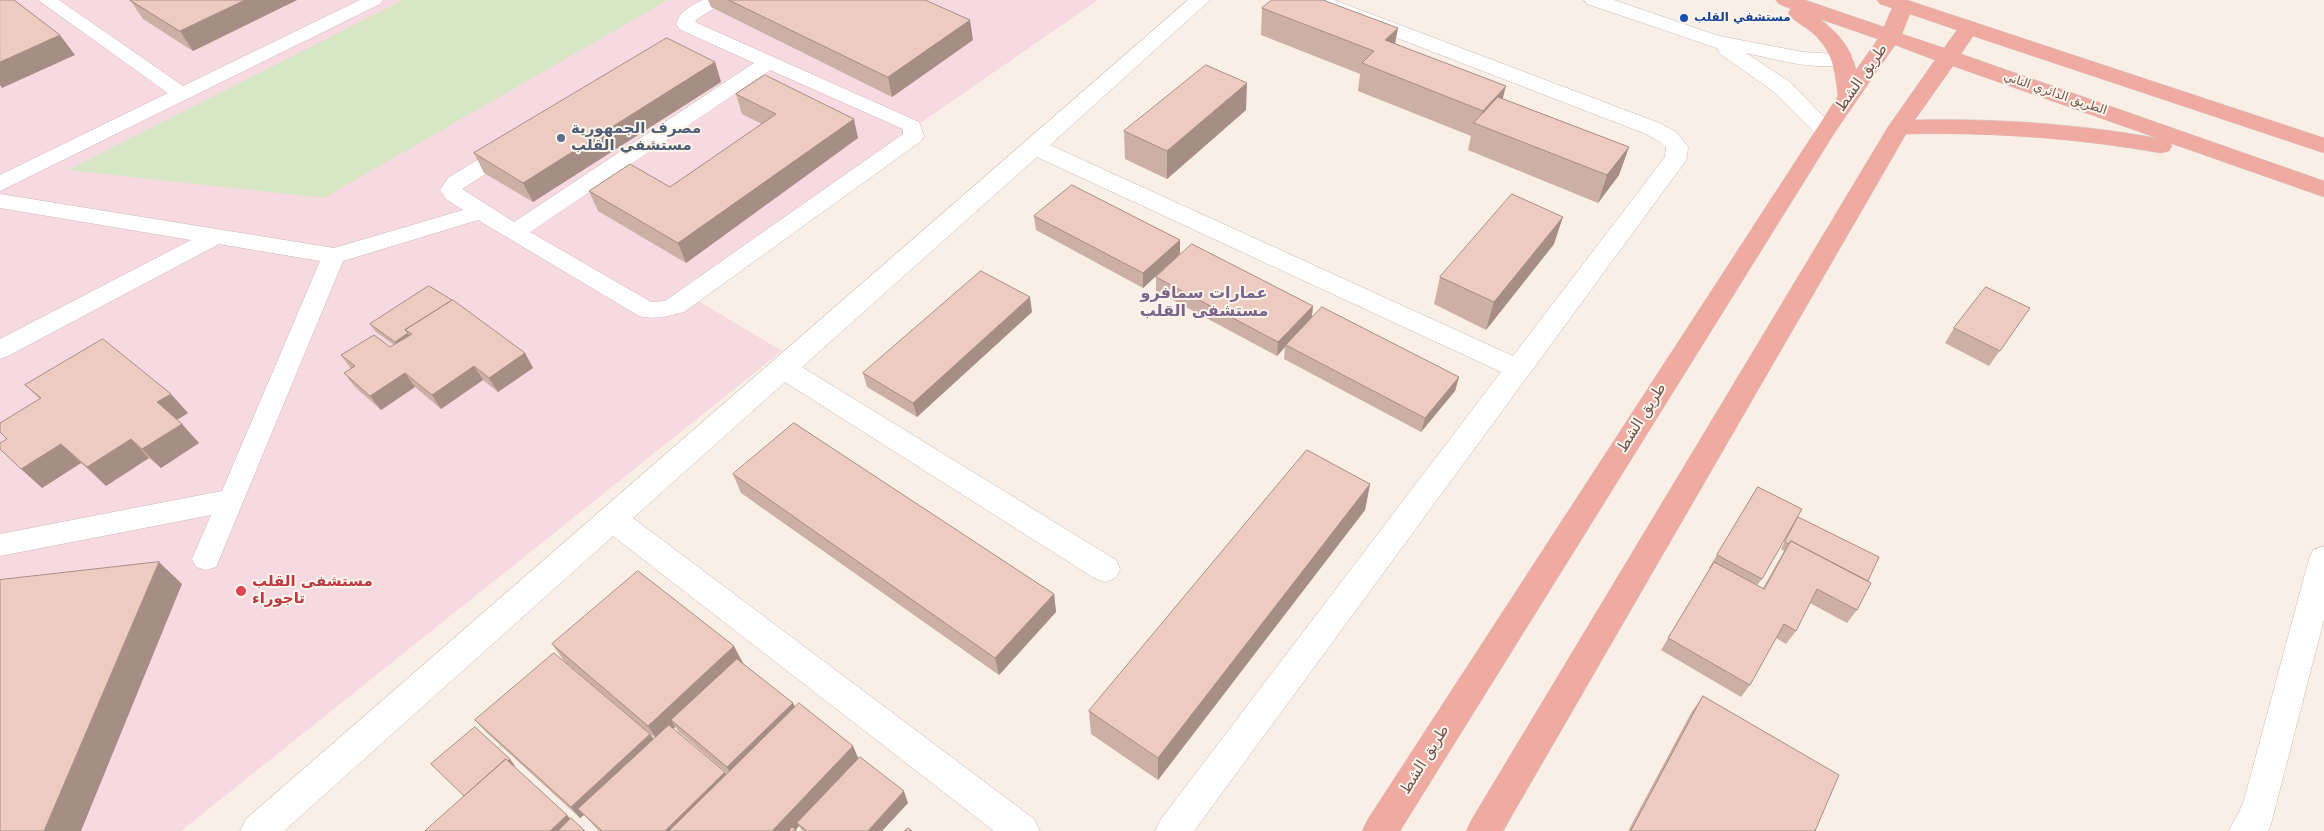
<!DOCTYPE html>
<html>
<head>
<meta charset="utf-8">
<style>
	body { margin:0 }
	canvas { display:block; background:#faefe6 }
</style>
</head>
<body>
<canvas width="2324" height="831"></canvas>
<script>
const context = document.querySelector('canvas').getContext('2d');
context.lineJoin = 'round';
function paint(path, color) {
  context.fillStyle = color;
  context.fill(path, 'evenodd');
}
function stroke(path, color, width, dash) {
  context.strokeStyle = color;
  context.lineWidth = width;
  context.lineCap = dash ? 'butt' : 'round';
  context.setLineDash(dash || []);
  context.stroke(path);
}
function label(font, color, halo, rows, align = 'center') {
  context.font = font + ' "DejaVu Sans",Cairo,sans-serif';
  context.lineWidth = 4;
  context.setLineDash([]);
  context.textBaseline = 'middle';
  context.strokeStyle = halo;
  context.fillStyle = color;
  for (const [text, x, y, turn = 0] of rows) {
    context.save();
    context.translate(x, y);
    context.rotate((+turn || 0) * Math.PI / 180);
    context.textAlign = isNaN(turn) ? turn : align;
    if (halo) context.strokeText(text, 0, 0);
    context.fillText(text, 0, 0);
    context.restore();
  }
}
paint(new Path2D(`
	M 0,0 L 1098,0 L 680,290 L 782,351 L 181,831 L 0,831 Z`), '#f7dae1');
paint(new Path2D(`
	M 403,0 L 668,0 L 324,198 L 68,170 Z`), '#d7e6c5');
const lane = new Path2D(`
	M 38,0 L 59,0 L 183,86 L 360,0 L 383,0 L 380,4 L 0,191 L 0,175 L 168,93 Z
	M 702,0 L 724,0 L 721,4 L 697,19 L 695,22 L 919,122 L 924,136 L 921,141 L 684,312 C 669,316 654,320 639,316 L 478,220 L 343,261 L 216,567 L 206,570 L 196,567 L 192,559 L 211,515 L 0,556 L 0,534 L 222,491 L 320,261 L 219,244 L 8,356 L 0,359 L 0,339 L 191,240 L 0,208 L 0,194 L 334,248 L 463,210 L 446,199 L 440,190 L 448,178 L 503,144 L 510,142 L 517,144 L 520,149 L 517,154 L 462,189 L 514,222 L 754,63 L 679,29 L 677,25 C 677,12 692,6 702,0 ZM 770,70 L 903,129 L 903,134 L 665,301 L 651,302 L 530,232 Z`);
const street = new Path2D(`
	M 1188,0 L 1210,0 L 1050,145 L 1513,356 L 1665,157 L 1666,148 L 1660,142 L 1646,134 L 1309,4 L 1306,0 L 1334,0 L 1662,124 L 1676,132 L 1688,147 L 1687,158 L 1684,163 L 1194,831 L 1155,831 L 1161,819 L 1501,372 L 1037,157 L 802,367 L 1116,560 L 1120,569 L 1116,578 L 1105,582 L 1094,578 L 785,382 L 633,518 L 1034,819 L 1040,831 L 994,831 L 613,536 L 284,831 L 240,831 L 246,819 Z
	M 1584,0 L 1614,0 L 1719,36 L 1803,52 L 1851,55 L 1855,59 L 1851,63 C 1818,72 1779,60 1746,53 L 1790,82 L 1836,130 L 1833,135 L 1825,137 L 1817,135 L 1774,92 L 1719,53 L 1717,48 L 1587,4 Z
	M 2324,546 L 2324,619 L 2271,824 L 2268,831 L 2229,831 C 2234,820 2240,812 2244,800 L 2309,559 L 2313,550 Z`);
const highway = new Path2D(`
	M 1776,0 L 1805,0 L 1884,27 L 1892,8 L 1880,4 L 1877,0 L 1907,0 L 2324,138 L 2324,153 L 1973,36 L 1961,54 L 2324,181 L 2324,197 L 2170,143 L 2172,146 L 2169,151 L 2161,153 C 2076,138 1992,132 1906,134 L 1503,831 L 1466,831 L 1472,819 L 1888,127 L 1935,60 L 1895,45 L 1835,132 L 1400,831 L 1362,831 L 1368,819 L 1838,96 C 1835,68 1832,48 1809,30 C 1802,25 1793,20 1788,13 L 1791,9 L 1779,4 ZM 1910,14 L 1957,30 L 1944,48 L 1902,34 ZM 1820,19 L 1878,39 L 1856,70 C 1851,47 1838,33 1820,19 ZM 1953,66 L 2157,138 C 2077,124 1997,118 1915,120 Z`);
stroke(lane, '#cdb8b0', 1);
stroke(street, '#cdb8b0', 1);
stroke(highway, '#d4ccca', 1);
paint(lane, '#fff');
paint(street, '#fff');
paint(highway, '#efaba2');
paint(new Path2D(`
	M 130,0 L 297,0 L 193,51 L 143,19 Z
	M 708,0 L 925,0 L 973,40 L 892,97 L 711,7 Z
	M 1262,8 L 1395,43 L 1503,99 L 1629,147 L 1619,175 L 1598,203 L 1468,150 L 1471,136 L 1358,91 L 1360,74 L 1261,35 Z
	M 715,62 L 721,82 L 533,202 L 484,173 L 474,153 Z
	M 736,94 L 858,138 L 686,263 L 598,211 L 589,191 L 670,187 L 762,124 L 742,114 Z
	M 1246,110 L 1167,179 L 1125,159 L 1124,131 Z
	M 1034,216 L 1180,240 L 1180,254 L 1143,288 L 1036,230 Z
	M 1554,244 L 1486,330 L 1434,304 L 1440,277 Z
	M 1156,277 L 1313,306 L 1312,317 L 1459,377 L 1455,391 L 1421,432 L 1284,359 L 1285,347 L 1277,356 L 1156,291 Z
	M 2030,308 L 1989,366 L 1945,343 L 1954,328 Z
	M 1032,312 L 917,417 L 867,387 L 863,373 Z
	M 370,324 L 525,353 L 533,368 L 498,392 L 483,380 L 441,409 L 415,387 L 381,410 L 355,387 L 344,373 L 351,369 L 341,355 L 390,347 L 394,345 L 375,331 Z
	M 25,385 L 188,413 L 177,420 L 199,443 L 161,468 L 149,458 L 106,486 L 81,463 L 42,488 L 7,439 L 40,399 Z
	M 733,474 L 1054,594 L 1056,612 L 999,675 L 741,493 Z
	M 1370,484 L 1365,510 L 1158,780 L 1091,734 L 1089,711 Z
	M 1758,487 L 1762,579 L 1757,585 L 1763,588 L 1784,551 L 1781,549 L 1794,524 L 1798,517 L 1868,581 L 1857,610 L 1847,623 L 1810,603 L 1796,631 L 1786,644 L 1776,638 L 1750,685 L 1741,697 L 1661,650 L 1710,569 L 1709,568 Z
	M 552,644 L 743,663 L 858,759 L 908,803 L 882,831 L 802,831 L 799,826 L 796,830 L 797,831 L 599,831 L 584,815 L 580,818 L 486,732 L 475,720 L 650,734 L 654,739 L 655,738 L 564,661 ZM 675,727 L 679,732 L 727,773 L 726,774 L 673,728 Z
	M 1703,696 L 1815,831 L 1628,831 L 1691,713 Z`), '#ccafa5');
paint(new Path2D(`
	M 245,0 L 297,0 L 193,51 L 180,31 Z
	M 970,20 L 973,40 L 892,97 L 888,77 Z
	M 1398,28 L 1393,55 L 1385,40 Z
	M 60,35 L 75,55 L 2,88 L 0,85 L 0,62 Z
	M 715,62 L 721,82 L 533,202 L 523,183 Z
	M 1247,83 L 1246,110 L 1167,179 L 1167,151 Z
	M 1506,86 L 1499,113 L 1480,125 L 1483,111 Z
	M 854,119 L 858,138 L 686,263 L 678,243 Z
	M 1629,147 L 1619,175 L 1598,203 L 1607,175 Z
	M 1563,217 L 1554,244 L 1486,330 L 1494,302 Z
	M 1180,240 L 1180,254 L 1143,288 L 1143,273 Z
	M 1030,297 L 1032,312 L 917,417 L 913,403 Z
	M 1313,306 L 1311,320 L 1286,345 L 1285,347 L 1277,356 L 1278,342 Z
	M 408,333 L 413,341 L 400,349 L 395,342 Z
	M 525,353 L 533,368 L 498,392 L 489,378 Z
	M 474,366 L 483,380 L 441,409 L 432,395 Z
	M 405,373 L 415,387 L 381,410 L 370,396 Z
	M 1459,377 L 1455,391 L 1421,432 L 1425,418 Z
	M 171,394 L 188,413 L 175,421 L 157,402 Z
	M 182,424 L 199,443 L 161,468 L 142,449 Z
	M 131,439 L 149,458 L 106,486 L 87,467 Z
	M 61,444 L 81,463 L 42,488 L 21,469 Z
	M 1370,484 L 1365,510 L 1158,780 L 1158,758 Z
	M 159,562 L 182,584 L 81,831 L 44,831 Z
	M 1054,594 L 1056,612 L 999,675 L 995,658 Z
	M 734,646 L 743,663 L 671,720 L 675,727 L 659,742 L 648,726 Z
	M 793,703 L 799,715 L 734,779 L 727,767 Z
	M 650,734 L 658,746 L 578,809 L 584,815 L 580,818 L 571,807 Z
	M 853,746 L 860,762 L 797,823 L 799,826 L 795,831 L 772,831 Z
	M 510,759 L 515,766 L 472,804 Z
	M 725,772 L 732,784 L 684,831 L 665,831 Z
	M 904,791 L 908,803 L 882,831 L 868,831 Z
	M 567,815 L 577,826 L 572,831 L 550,831 Z`), '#a68e86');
const building = new Path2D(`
	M 0,0 L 14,0 L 60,35 L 0,62 Z
	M 130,0 L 245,0 L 180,31 Z
	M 729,0 L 925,0 L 970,20 L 888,77 Z
	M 1272,0 L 1323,0 L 1398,28 L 1385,40 L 1506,86 L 1483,111 L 1362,63 L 1374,51 L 1262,8 Z
	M 667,38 L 715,62 L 523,183 L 474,153 Z
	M 1206,65 L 1247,83 L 1167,151 L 1124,131 Z
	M 765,75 L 854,119 L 678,243 L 589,191 L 630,164 L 670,187 L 776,114 L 736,94 Z
	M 1498,97 L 1629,147 L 1607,175 L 1474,123 Z
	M 1072,185 L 1180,240 L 1143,273 L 1034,216 Z
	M 1512,194 L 1563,217 L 1494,302 L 1440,277 Z
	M 1192,244 L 1313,306 L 1278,342 L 1156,277 Z
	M 981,271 L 1030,297 L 913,403 L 863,373 Z
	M 429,286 L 452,300 L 405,330 L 408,333 L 395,342 L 370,324 Z
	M 1986,287 L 2030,308 L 2000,351 L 1954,328 Z
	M 453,300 L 525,353 L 489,378 L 474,366 L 432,395 L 405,373 L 370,396 L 344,373 L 355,366 L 341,355 L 374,335 L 390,347 L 412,334 L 405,330 Z
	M 1322,307 L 1459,377 L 1425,418 L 1286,345 Z
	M 103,339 L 171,394 L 157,402 L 182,424 L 142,449 L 131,439 L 87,467 L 61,444 L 21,469 L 0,449 L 0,443 L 7,439 L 0,432 L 0,423 L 41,398 L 25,385 Z
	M 794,423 L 1054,594 L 995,658 L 733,474 Z
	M 1307,450 L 1370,484 L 1158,758 L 1089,711 Z
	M 1758,487 L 1802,509 L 1762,579 L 1717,555 Z
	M 1798,517 L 1879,557 L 1868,581 L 1791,541 L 1789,544 L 1785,542 Z
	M 1791,541 L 1871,583 L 1857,610 L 1817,589 L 1796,631 L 1784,624 L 1750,685 L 1668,638 L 1714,562 L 1764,589 Z
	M 159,562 L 44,831 L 0,831 L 0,580 Z
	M 638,571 L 734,646 L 648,726 L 552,644 Z
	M 554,653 L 650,734 L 571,807 L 475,720 Z
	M 737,659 L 793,703 L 727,767 L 671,720 Z
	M 1703,696 L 1839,775 L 1815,831 L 1631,831 Z
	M 799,703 L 853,746 L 772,831 L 669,831 Z
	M 669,725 L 725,772 L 665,831 L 602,831 L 578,809 Z
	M 475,727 L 510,759 L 508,761 L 506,759 L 464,796 L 431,764 Z
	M 860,757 L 904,791 L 868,831 L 807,831 L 797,823 Z
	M 506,759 L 567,815 L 550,831 L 425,831 Z
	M 571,818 L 585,831 L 558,831 Z
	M 792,827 L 797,831 L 789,831 Z
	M 908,828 L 912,831 L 905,831 Z`);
paint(building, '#edcbc0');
stroke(building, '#a68e86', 1);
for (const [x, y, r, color] of [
	[1684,18,5,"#1a4fb4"],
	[561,138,5,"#5c6f8a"],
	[241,591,6,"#e0444e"]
]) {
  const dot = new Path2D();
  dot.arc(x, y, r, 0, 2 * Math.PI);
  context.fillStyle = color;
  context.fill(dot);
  stroke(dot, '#fdf4eb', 2);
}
label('bold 12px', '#164399', '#fdf4eb', [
	["مستشفي القلب",1694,18]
], 'left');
label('12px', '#71544d', '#fdf4eb', [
	["الطريق الدائري الثاني",2055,94,19]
]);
label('15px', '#71544d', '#fdf4eb', [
	["طريق الشط",1862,78,-55],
	["طريق الشط",1642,418,-58],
	["طريق الشط",1425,760,-58]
]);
label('bold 15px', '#4e5e75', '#fdf4eb', [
	["مصرف الجمهورية",571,129],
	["مستشفي القلب",571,146]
], 'left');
label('bold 15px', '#be3a42', '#fdf4eb', [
	["مستشفى القلب",252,582],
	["تاجوراء",252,599]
], 'left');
label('bold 16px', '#7a658d', '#fdf4eb', [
	["عمارات سمافرو",1204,294],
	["مستشفى القلب",1204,312]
]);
</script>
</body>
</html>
